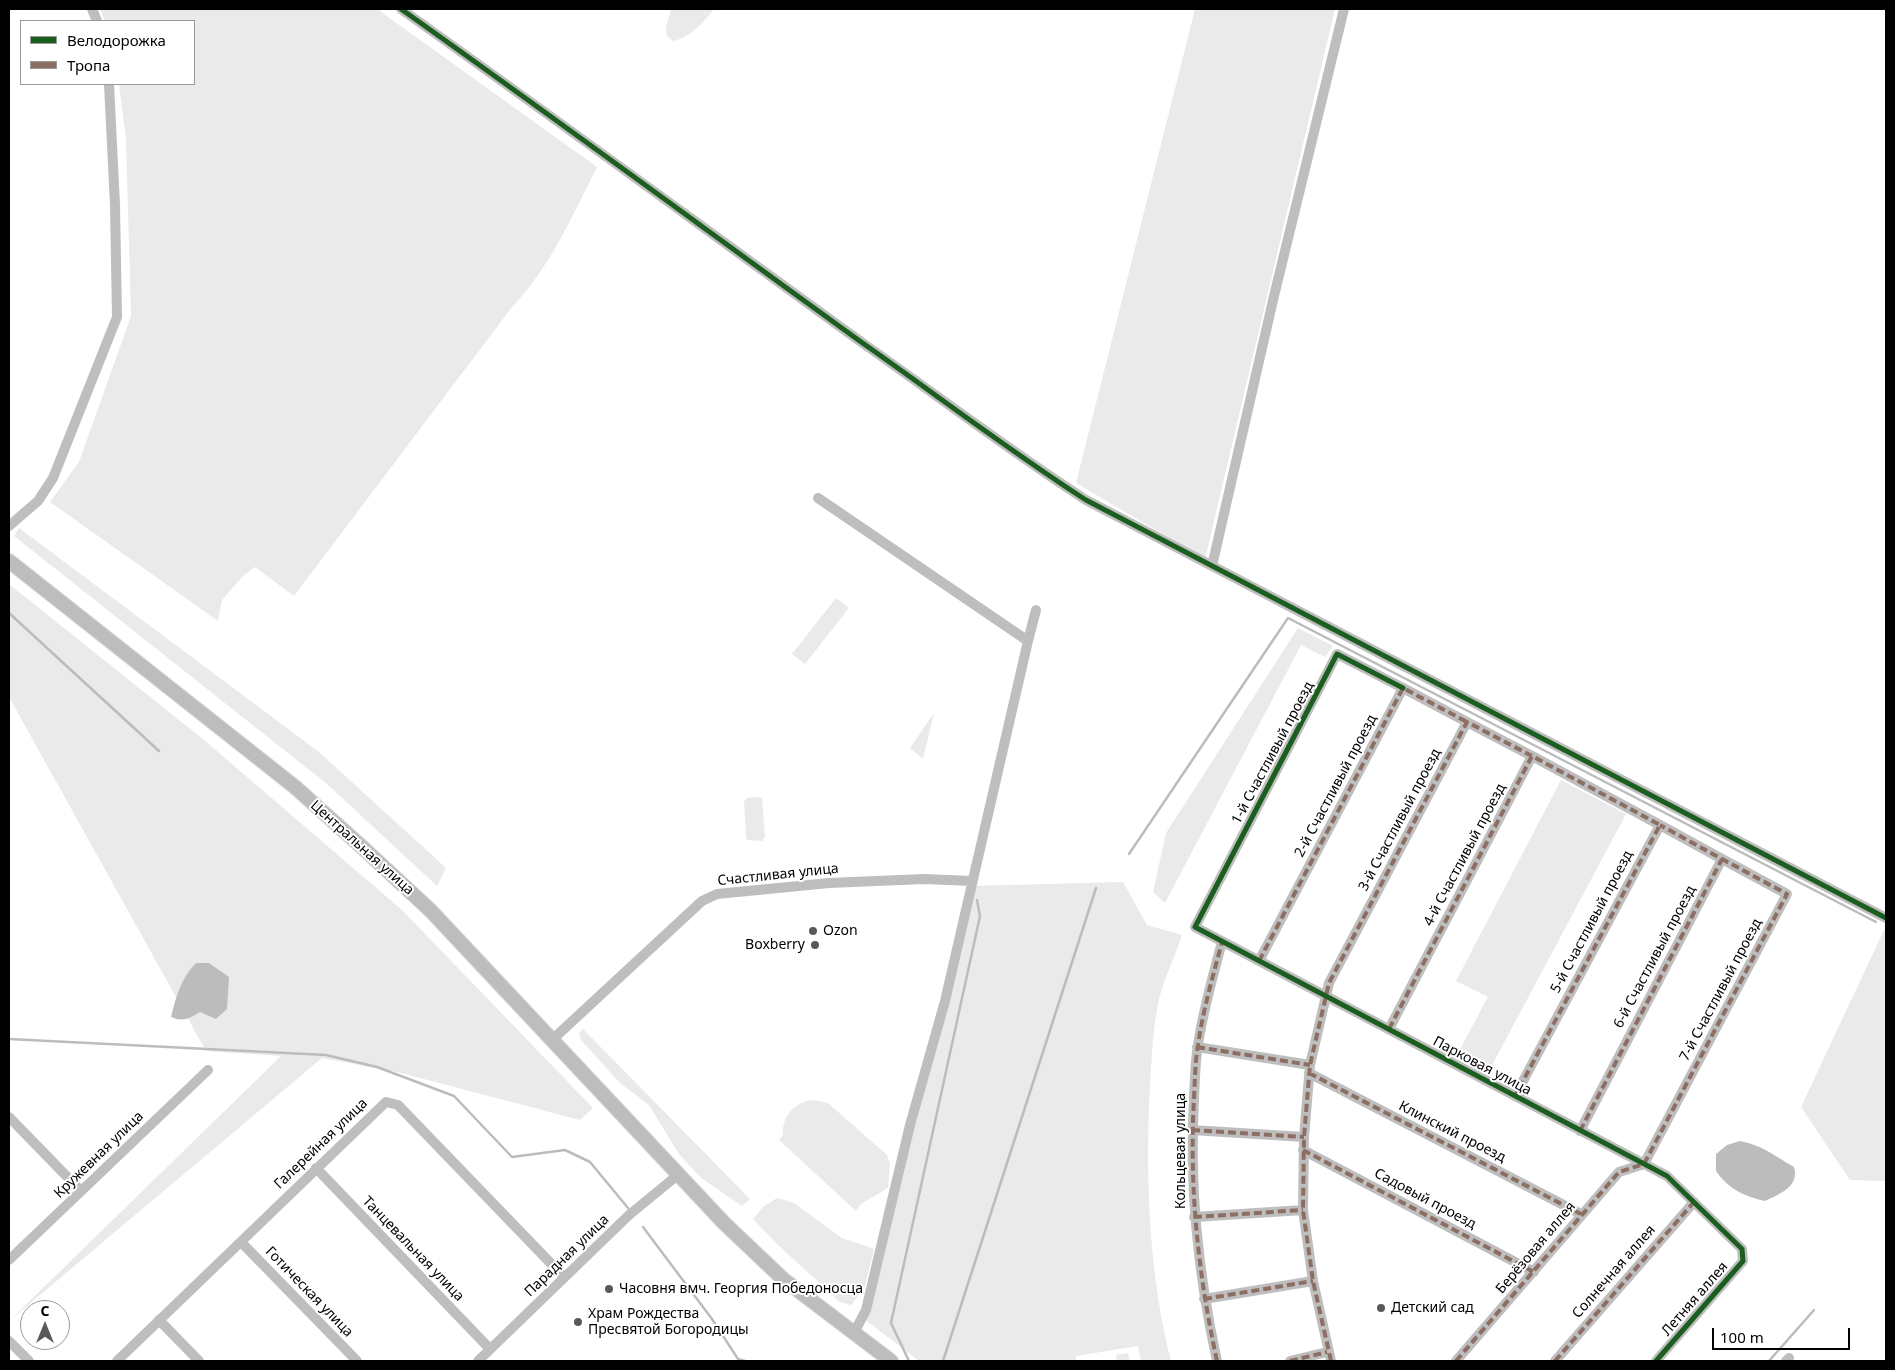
<!DOCTYPE html>
<html>
<head>
<meta charset="utf-8">
<style>
	body { margin:0 }
	#map { position:relative; width:1895px; height:1370px; overflow:hidden; background:#fff; font-family:"Noto Sans",sans-serif }
	canvas { display:block }
	.frame { position:absolute; inset:0; border:10px solid #000; pointer-events:none }
	.legend { position:absolute; left:20px; top:20px; width:175px; height:65px; box-sizing:border-box; background:#fff; border:1px solid #999; margin:0; padding:6px 9px; list-style:none; font-size:15px; color:#000 }
	.legend li { display:flex; align-items:center; gap:10px; height:25px }
	.legend b { width:25px; border:1px solid #999 }
	.north { position:absolute; left:20px; top:1300px; width:50px; height:50px; box-sizing:border-box; background:#fff; border:1px solid #999; border-radius:50%; rotate:0deg; font-size:14px; font-weight:700; line-height:20px; text-align:center; color:#000 }
	.north::after { content:''; display:block; margin:auto; width:18px; height:22px; background:#595959; clip-path:polygon(50% 0,100% 100%,50% 72%,0 100%) }
	.scale { position:absolute; left:1712px; top:1328px; width:138px; height:22px; box-sizing:border-box; border:2px solid #000; border-top:0; padding-left:6px; font-size:15px; line-height:18px; white-space:nowrap; color:#000; -webkit-text-stroke:4px #fff; paint-order:stroke }
</style>
</head>
<body>
<div id="map">
<canvas width="1895" height="1370"></canvas>
<div class="frame"></div>
<ul class="legend">
<li><b style="height:6px;background:#1b5e20"></b>Велодорожка</li>
<li><b style="height:6px;background:#8d6e63"></b>Тропа</li>
</ul>
<div class="north">С</div>
<div class="scale">100 m</div>
</div>
<script>
const context = document.querySelector('canvas').getContext('2d');
context.lineJoin = 'round';
function paint(path, color) {
  context.fillStyle = color;
  context.fill(path, 'evenodd');
}
function stroke(path, color, width, dash) {
  context.strokeStyle = color;
  context.lineWidth = width;
  context.lineCap = dash ? 'butt' : 'round';
  context.setLineDash(dash || []);
  context.stroke(path);
}
function label(font, color, halo, rows, align = 'center') {
  context.font = font + ' "Noto Sans",sans-serif';
  context.lineWidth = 4;
  context.setLineDash([]);
  context.textBaseline = 'middle';
  context.strokeStyle = halo;
  context.fillStyle = color;
  for (const [text, x, y, turn = 0] of rows) {
    context.save();
    context.translate(x, y);
    context.rotate((+turn || 0) * Math.PI / 180);
    context.textAlign = isNaN(turn) ? turn : align;
    if (halo) context.strokeText(text, 0, 0);
    context.fillText(text, 0, 0);
    context.restore();
  }
}
paint(new Path2D(`
	M 100,9 L 377,9 L 597,167 C 572,216 550,268 512,307 L 294,596 L 255,567 L 243,576 L 222,600 L 218,621 L 50,502 L 79,462 L 131,316 L 126,139 L 119,84 L 194,84 L 194,21 L 105,21 Z
	M 671,9 L 714,9 C 704,22 690,38 673,41 L 667,36 L 666,27 Z
	M 1195,9 L 1335,9 L 1205,559 L 1076,483 Z
	M 19,528 L 319,752 L 446,868 L 437,886 L 327,784 L 14,536 Z
	M 9,584 L 204,740 L 402,910 L 593,1108 L 580,1120 L 401,1073 L 322,1058 L 9,1321 L 281,1056 L 206,1051 L 9,697 Z
	M 836,598 L 849,608 L 805,664 L 792,654 Z
	M 1298,628 L 1333,646 L 1325,657 L 1301,645 L 1165,903 L 1153,892 L 1166,833 Z
	M 934,713 L 923,759 L 910,748 Z
	M 1561,780 L 1626,814 L 1489,1071 L 1484,1068 L 1486,1065 L 1459,1051 L 1488,997 L 1456,981 Z
	M 757,797 L 762,798 L 765,837 L 762,841 L 747,840 L 746,837 L 744,801 L 747,798 Z
	M 1123,882 L 1147,925 L 1182,935 C 1175,957 1163,981 1158,1003 C 1152,1036 1151,1072 1149,1105 C 1146,1191 1150,1278 1171,1361 L 1141,1361 L 1138,1346 L 1076,1356 L 1076,1361 L 919,1361 L 863,1318 L 971,886 Z
	M 1884,930 L 1886,931 L 1886,1181 L 1850,1180 L 1801,1107 Z
	M 583,1029 L 750,1199 L 742,1206 L 701,1178 L 679,1154 L 649,1105 L 620,1083 L 581,1040 L 579,1033 Z
	M 813,1100 L 828,1103 L 887,1155 L 890,1164 L 888,1187 C 877,1197 863,1199 856,1211 L 779,1140 L 783,1135 C 782,1116 794,1102 813,1100 Z
	M 777,1198 L 794,1203 L 842,1238 L 874,1249 L 865,1287 L 851,1305 L 840,1302 L 777,1244 L 753,1219 L 763,1207 Z
	M 1128,1353 L 1130,1361 L 1117,1361 L 1116,1355 Z`), '#eaeaea');
paint(new Path2D(`
	M 196,963 L 209,963 L 229,977 L 227,1009 L 216,1019 L 200,1012 C 189,1019 183,1022 171,1017 C 176,997 181,978 196,963 Z
	M 1740,1141 C 1764,1146 1773,1155 1794,1167 C 1800,1186 1780,1194 1765,1201 C 1745,1197 1727,1188 1716,1171 L 1716,1154 L 1727,1145 Z`), '#bcbcbc');
stroke(new Path2D(`
	M 9,613 L 159,751
	M 1129,854 L 1288,618 L 1876,922
	M 9,1039 L 326,1055 L 377,1067 L 454,1096 L 512,1157 L 565,1150 L 590,1162 L 628,1208
	M 643,1227 L 712,1319 L 738,1359 L 745,1361
	M 909,1361 L 891,1323 L 980,916 L 977,900
	M 943,1361 L 1096,888
	M 1769,1361 L 1814,1310`), '#bcbcbc', 2.5);
const major = new Path2D(`
	M 9,561 L 295,787 L 363,848 L 430,910 L 724,1223 L 783,1279 L 891,1361`);
stroke(major, '#dbdbdb', 16);
stroke(new Path2D(`
	M 92,9 L 97,21
	M 401,9 C 556,119 709,232 864,344 C 938,396 1010,451 1086,500 L 1886,918
	M 818,498 L 1028,641 L 945,1001 L 910,1125 L 866,1310 L 854,1333
	M 9,526 L 38,501 L 53,478 L 117,317 L 115,205 L 109,84
	M 1212,566 L 1274,296 L 1344,9
	M 1028,641 L 1036,610
	M 1403,688 L 1337,654 L 1195,927 L 1667,1176 L 1742,1249 L 1743,1261 L 1656,1361
	M 1259,961 L 1403,688 L 1467,722
	M 1389,1029 L 1532,756 L 1660,825 L 1515,1096
	M 553,1039 L 702,901 L 717,894 L 829,883 L 924,879 L 972,881
	M 1197,1047 L 1310,1065
	M 1309,1073 L 1581,1214
	M 9,1117 L 81,1191
	M 1192,1130 L 1304,1137
	M 1580,1131 L 1722,859 L 1660,825
	M 1303,1150 L 1534,1272
	M 316,1168 L 490,1349
	M 1194,1217 L 1303,1210
	M 241,1242 L 357,1361
	M 9,1260 L 208,1070
	M 1204,1299 L 1313,1281
	M 159,1320 L 199,1361
	M 9,1341 L 29,1361
	M 117,1361 L 386,1102 L 398,1105 L 564,1277
	M 478,1361 L 629,1215 L 679,1174
	M 1217,1361 C 1198,1274 1189,1187 1194,1098 C 1195,1080 1195,1062 1198,1045 C 1203,1010 1213,976 1222,942
	M 1290,1361 L 1327,1352
	M 1331,1361 L 1313,1281 L 1303,1210 L 1304,1137 L 1310,1065 L 1329,983 L 1467,722 L 1532,756
	M 1456,1361 L 1619,1172 L 1644,1164 L 1787,894 L 1722,859
	M 1555,1361 L 1694,1202
	M 1786,1361 L 1789,1358`), '#bebebe', 10);
stroke(major, '#bdbdbd', 14);
stroke(new Path2D(`
	M 1259,961 L 1403,688 L 1467,722
	M 1389,1029 L 1532,756 L 1660,825 L 1515,1096
	M 1197,1047 L 1310,1065
	M 1309,1073 L 1581,1214
	M 1192,1130 L 1304,1137
	M 1580,1131 L 1722,859 L 1660,825
	M 1303,1150 L 1534,1272
	M 1194,1217 L 1303,1210
	M 1204,1299 L 1313,1281
	M 1217,1361 C 1198,1274 1189,1187 1194,1098 C 1195,1080 1195,1062 1198,1045 C 1203,1010 1213,976 1222,942
	M 1290,1361 L 1327,1352
	M 1331,1361 L 1313,1281 L 1303,1210 L 1304,1137 L 1310,1065 L 1329,983 L 1467,722 L 1532,756
	M 1456,1361 L 1619,1172 L 1644,1164 L 1787,894 L 1722,859
	M 1555,1361 L 1694,1202`), '#8d6e63', 4, [8, 4]);
stroke(new Path2D(`
	M 401,9 C 556,119 709,232 864,344 C 938,396 1010,451 1086,500 L 1886,918
	M 1403,688 L 1337,654 L 1195,927 L 1667,1176 L 1742,1249 L 1743,1261 L 1656,1361`), '#1b5e20', 5);
for (const [x, y, r, color] of [
	[813,931,5,"#595959"],
	[815,945,5,"#595959"],
	[609,1289,5,"#595959"],
	[1381,1308,5,"#595959"],
	[578,1322,5,"#595959"]
]) {
  const dot = new Path2D();
  dot.arc(x, y, r, 0, 2 * Math.PI);
  context.fillStyle = color;
  context.fill(dot);
  stroke(dot, '#fff', 2);
}
label('14px', '#000', '#fff', [
	["1-й Счастливый проезд",1273,753,-62],
	["2-й Счастливый проезд",1336,786,-62],
	["3-й Счастливый проезд",1400,820,-62],
	["Центральная улица",362,848,42],
	["4-й Счастливый проезд",1465,855,-62],
	["Счастливая улица",778,875,-6],
	["5-й Счастливый проезд",1592,922,-62],
	["6-й Счастливый проезд",1655,957,-62],
	["7-й Счастливый проезд",1721,990,-62],
	["Парковая улица",1482,1066,28],
	["Клинский проезд",1452,1132,27],
	["Галерейная улица",321,1144,-44],
	["Кольцевая улица",1181,1151,-90],
	["Кружевная улица",99,1155,-44],
	["Садовый проезд",1425,1199,28],
	["Берёзовая аллея",1536,1248,-50],
	["Танцевальная улица",413,1249,46],
	["Парадная улица",567,1256,-44],
	["Солнечная аллея",1614,1272,-49],
	["Готическая улица",309,1292,46],
	["Летняя аллея",1695,1299,-49]
]);
label('14px', '#000', '#fff', [
	["Ozon",823,931],
	["Boxberry",805,945,"right"],
	["Часовня вмч. Георгия Победоносца",619,1289],
	["Детский сад",1391,1308],
	["Храм Рождества",588,1314],
	["Пресвятой Богородицы",588,1330]
], 'left');
</script>
</body>
</html>
